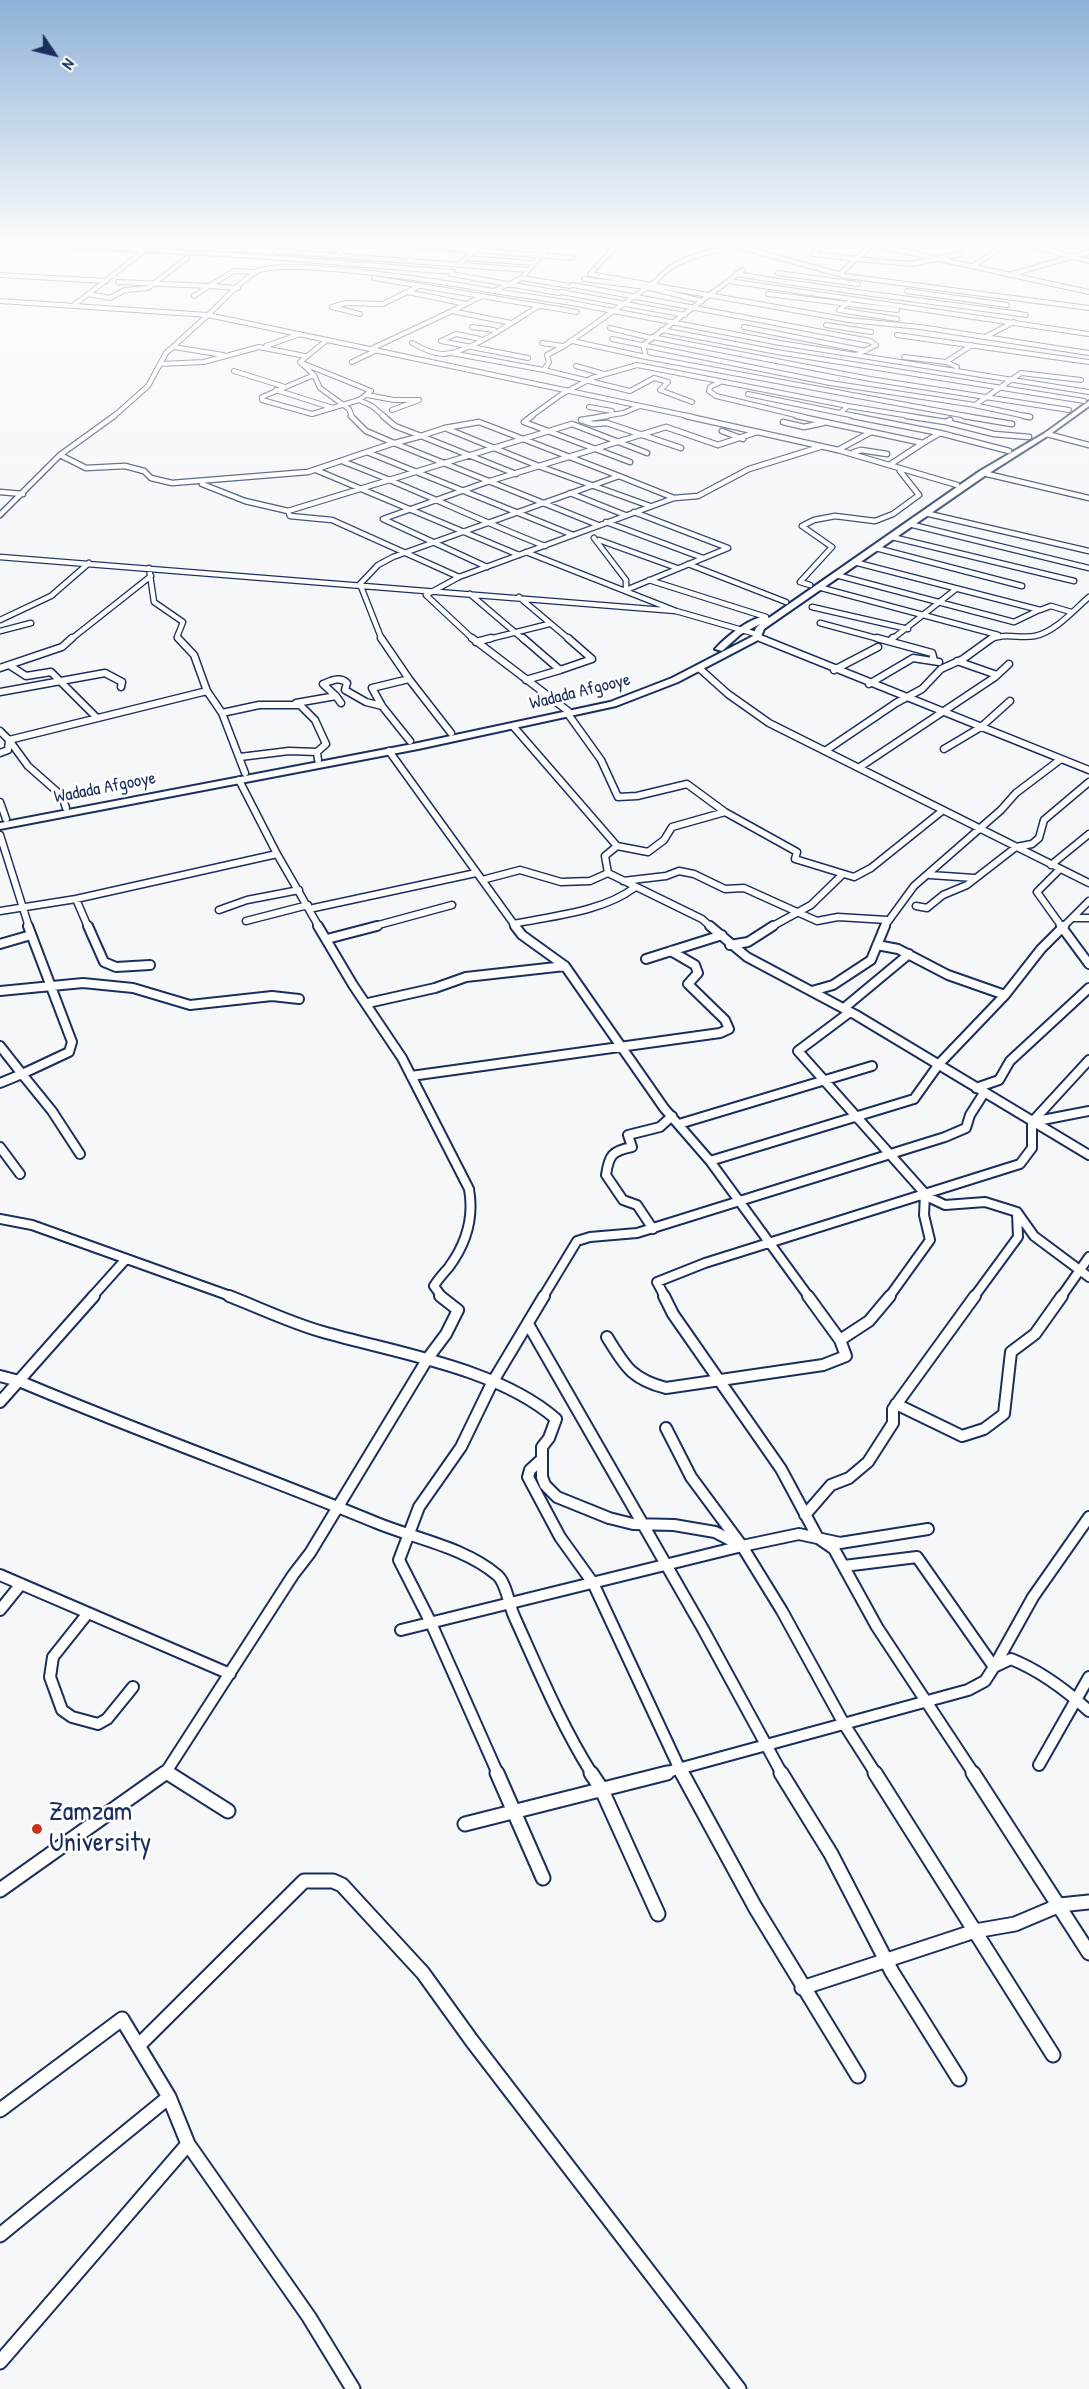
<!DOCTYPE html>
<html>
<head>
<meta charset="utf-8">
<style>
	body { margin:0 }
	#map { position:relative; width:1089px; height:2389px; overflow:hidden; background:#f6f7f9; font-family:"Patrick Hand",sans-serif }
	canvas { display:block }
	.north { position:absolute; left:24px; top:24px; width:60px; height:60px; -webkit-text-stroke:4px #fff; paint-order:stroke; rotate:125deg; font-size:16px; font-weight:700; line-height:24px; text-align:center; color:#1b2f5e }
	.north::after { content:''; display:block; margin:auto; width:21px; height:27px; background:#1b2f5e; clip-path:polygon(50% 0,100% 100%,50% 72%,0 100%) }
</style>
</head>
<body>
<div id="map">
<canvas width="1089" height="2389"></canvas>
<div class="north">N</div>
</div>
<script>
const context = document.querySelector('canvas').getContext('2d');
context.lineJoin = 'round';
function stroke(path, color, width, dash) {
  context.strokeStyle = color;
  context.lineWidth = width;
  context.lineCap = dash ? 'butt' : 'round';
  context.setLineDash(dash || []);
  context.stroke(path);
}
function paint(path, color) {
  context.fillStyle = color;
  context.fill(path, 'evenodd');
}
function label(font, color, halo, rows, align = 'center') {
  context.font = font + ' "Patrick Hand",sans-serif';
  context.lineWidth = 5;
  context.setLineDash([]);
  context.textBaseline = 'middle';
  context.strokeStyle = halo;
  context.fillStyle = color;
  for (const [text, x, y, turn = 0] of rows) {
    context.save();
    context.translate(x, y);
    context.rotate((+turn || 0) * Math.PI / 180);
    context.textAlign = isNaN(turn) ? turn : align;
    if (halo) context.strokeText(text, 0, 0);
    context.fillText(text, 0, 0);
    context.restore();
  }
}
const minorFar5 = new Path2D(`
	M 42,244 L 255,256 L 453,272
	M 378,244 L 385,244
	M 398,244 L 572,258
	M 550,244 L 522,278 L 494,291 L 572,303 L 780,343 L 1089,392
	M 618,244 L 590,274 L 849,320 L 920,327 L 1089,353
	M 729,244 L 846,276 L 1089,308
	M 824,244 L 813,254 L 856,259 L 841,273
	M 828,244 L 873,244
	M 871,244 L 1089,292
	M 873,244 L 856,259 L 912,264 L 960,254
	M 1024,244 L 1089,261
	M 275,251 L 528,270
	M 337,255 L 349,244
	M 466,258 L 533,263
	M 459,265 L 481,244
	M 973,266 L 1007,244
	M 743,270 L 643,345 L 646,357 L 972,417
	M 778,273 L 858,284
	M 451,274 L 559,293
	M 736,274 C 832,290 929,301 1026,315
	M 0,275 L 106,281
	M 1009,275 L 1089,252
	M 374,278 L 577,312
	M 522,278 L 570,286
	M 584,279 L 646,287
	M 729,281 L 1089,334
	M 118,282 L 209,286 L 234,271 L 256,272
	M 573,285 L 870,341 L 876,345 L 858,354
	M 646,287 L 702,301
	M 907,291 L 1007,305
	M 408,292 L 466,304
	M 561,292 L 685,315
	M 88,294 L 110,298 L 125,290 L 148,288 L 187,258
	M 768,294 L 897,310
	M 194,296 L 209,286 L 238,288
	M 480,297 L 452,311 L 511,323
	M 0,301 L 208,315 C 223,301 239,282 256,272 C 283,256 456,284 494,291
	M 849,302 L 839,310 L 897,319
	M 74,305 L 153,244
	M 360,314 L 332,307 L 346,303 L 383,304 L 419,286
	M 826,325 L 871,332
	M 472,327 L 494,330
	M 744,327 L 866,351
	M 610,328 L 651,338
	M 662,330 L 777,352 L 1084,401
	M 897,335 L 1089,362
	M 652,337 L 870,379 L 1069,410
	M 985,337 L 1014,322
	M 480,339 L 456,334 L 441,341 L 528,358
	M 612,339 L 830,383 L 975,405 L 1021,373 L 1081,380
	M 327,340 L 300,362 L 314,375 L 320,388 L 349,409 L 352,417
	M 572,341 L 646,357
	M 412,343 C 421,348 433,354 443,354 C 470,353 514,321 537,307
	M 542,343 L 563,346
	M 266,346 L 300,334
	M 174,347 L 223,355
	M 371,349 L 452,311
	M 451,353 L 544,370 L 630,391 L 654,378 L 668,382 L 660,390 L 692,402
	M 904,357 L 946,362
	M 352,362 L 375,351
	M 302,363 L 371,391 L 359,400 L 372,406 L 385,417
	M 160,364 L 204,362 L 259,347 L 305,356
	M 576,366 L 604,374
	M 957,367 L 946,362 L 972,345
	M 544,370 L 549,362 L 547,355 L 564,346 L 656,281 C 671,262 696,255 718,250
	M 234,371 L 285,387
	M 314,375 L 262,397 L 262,400 L 312,414 L 359,400
	M 720,382 L 710,387 L 709,391 L 716,396 L 804,417
	M 276,390 L 333,408
	M 748,394 L 840,413 L 848,406 L 916,417
	M 367,395 L 394,400 L 419,400 L 392,410
	M 974,405 L 1030,417
	M 589,407 L 612,411
	M 840,413 L 861,417
	M 113,417 L 148,386 L 166,353 L 208,315 L 693,417
	M 530,417 L 562,394 L 592,378 L 637,365 L 848,406
	M 598,417 L 623,413 L 640,406`);
const minorFar4 = new Path2D(`
	M 351,416 L 366,431 L 394,443 L 367,452 L 573,535
	M 383,416 L 395,426 L 421,436 L 445,428 L 541,467 L 650,506
	M 532,416 L 524,422 L 630,462
	M 607,416 L 581,420 L 593,424 L 607,423 L 681,448
	M 686,416 L 838,450 L 957,485
	M 797,416 L 923,443 L 940,433
	M 853,416 L 940,433 L 1009,451
	M 907,416 L 946,422
	M 964,416 L 1012,424
	M 1024,416 L 1030,417
	M 950,420 L 946,422 L 994,434 L 1029,437
	M 783,422 L 804,427 L 823,423
	M 445,428 L 479,422 L 619,476
	M 722,431 L 743,439
	M 1047,434 L 1089,445
	M 394,443 L 598,525
	M 395,443 L 421,436 L 516,474
	M 838,450 L 871,432
	M 854,452 L 861,450 L 887,454
	M 60,455 L 86,468 L 125,466 L 144,471 L 151,478 L 172,483 L 308,472 L 367,452
	M 344,462 C 412,487 477,520 545,546
	M 891,464 L 923,443
	M 316,470 L 519,555
	M 983,473 L 1089,498
	M 202,484 L 245,501 L 288,511 L 290,516 L 332,520 L 459,577
	M 0,492 L 23,494
	M 570,493 L 625,515
	M 674,498 L 698,496 L 749,469 L 820,447
	M 288,511 L 572,424 L 647,453
	M 925,513 L 1089,551
	M 0,515 L 60,455 L 114,416
	M 606,522 L 703,558
	M 909,524 L 1089,568
	M 892,537 L 1074,581
	M 594,538 L 626,580 L 626,590 L 728,548 L 634,512
	M 599,540 L 677,568
	M 876,548 L 1022,586
	M 526,552 L 676,611 L 756,634
	M 0,557 L 676,611
	M 854,562 L 1040,610 L 1051,606 L 1071,612
	M 688,564 L 786,602
	M 487,567 L 383,519 L 487,482 L 666,427 L 718,445 L 757,432
	M 149,568 L 154,602 L 183,622 L 177,637 L 180,640
	M 836,575 L 1014,622 L 1039,610
	M 649,580 L 766,617
	M 810,585 L 800,582 L 832,547 L 802,526 L 814,520 L 835,516 L 875,521 L 893,514 L 919,495 L 900,471
	M 818,587 L 998,635
	M 470,594 L 524,640
	M 519,597 L 570,640
	M 812,607 L 908,629
	M 0,620 L 51,596 L 89,563
	M 820,623 L 883,640
	M 0,631 L 31,623
	M 757,637 L 764,640
	M 70,640 L 151,576
	M 382,640 L 360,584 L 378,565 L 393,557 L 619,476 L 674,498 L 459,577 L 426,595 L 474,640
	M 485,640 L 549,624
	M 891,640 L 956,589
	M 989,640 C 1004,632 1019,639 1035,636 C 1055,632 1074,610 1089,597`);
const minorFar3 = new Path2D(`
	M 178,638 L 194,655 L 207,691 L 222,713 L 245,773
	M 381,638 L 409,679 L 372,688 L 382,706 L 410,741
	M 472,638 L 568,711
	M 523,638 L 560,670 L 526,680
	M 760,638 L 1089,770
	M 877,638 L 932,653 L 934,660
	M 890,641 L 893,638
	M 476,642 L 491,638
	M 957,661 L 997,675
	M 9,665 L 26,676 L 51,672 L 96,717
	M 0,668 L 62,647 L 72,638
	M 699,668 L 728,694 L 769,723 L 1089,883
	M 560,670 L 592,659 L 568,638
	M 834,670 L 878,647
	M 409,679 L 451,733
	M 869,684 L 913,658 L 939,662
	M 0,692 L 105,673 L 122,682 L 121,687
	M 336,696 L 323,684 C 331,681 340,676 347,683 L 345,690 L 366,702 L 382,706
	M 296,703 L 336,696 L 341,703
	M 222,713 L 259,705 L 300,705 L 315,720 L 326,744 L 317,752 L 318,760
	M 568,714 L 601,760 L 618,797 L 637,796 L 687,784 L 725,812
	M 513,726 L 617,846
	M 0,731 L 9,740 L 207,691
	M 944,749 L 981,727 L 1010,701
	M 389,751 L 516,927
	M 825,751 L 896,703 L 922,689 L 941,669 L 963,659 L 992,638
	M 0,753 L 8,750 L 9,740 L 28,766 L 62,796 L 66,808
	M 240,757 L 289,751 L 317,752
	M 860,767 L 995,677 L 1009,664
	M 239,780 L 277,854 L 319,927
	M 0,802 L 6,819
	M 0,835 L 29,927
	M 1051,865 L 1089,834
	M 1060,869 L 1037,892 L 1062,927
	M 930,875 L 974,878
	M 482,880 L 520,870 L 561,882 L 590,881 L 608,873
	M 623,881 L 666,876 L 679,871 L 694,874 L 725,889 L 744,888 L 817,921 L 838,917 L 887,920
	M 76,899 L 88,927
	M 916,906 L 927,908 L 943,895 L 967,885 L 1016,847 L 1032,844 L 1039,838 L 1044,820 L 1089,782
	M 309,909 L 476,873
	M 219,910 L 247,900 L 299,890
	M 0,911 L 76,899 L 277,854
	M 1072,918 L 1089,918
	M 246,921 L 308,905
	M 513,924 C 552,916 602,912 634,888
	M 371,927 L 452,905
	M 711,927 L 702,919 L 608,873 L 605,856 L 617,846 L 648,852 L 664,840 L 672,827 L 725,812 L 797,852 L 795,859 L 854,877 L 871,868 L 942,811
	M 771,927 L 811,905 L 843,874
	M 884,927 L 914,886 L 1001,810 L 1016,793 L 1061,759
	M 1063,927 L 1089,901`);
const minorFar2 = new Path2D(`
	M 88,926 L 104,962 L 116,967 L 150,965
	M 318,926 L 353,985 L 402,1058 L 469,1189 C 474,1217 466,1244 449,1267 C 444,1273 438,1279 434,1286 L 442,1297
	M 515,926 L 522,935 L 565,966 L 664,1108 L 710,1161 L 809,1297
	M 710,926 L 747,957 L 856,1015 L 1089,1155
	M 1061,926 L 1089,964
	M 327,939 L 377,926
	M 0,944 L 31,935
	M 730,945 L 748,942 L 773,926
	M 877,945 L 898,949 L 948,975 L 1005,995
	M 646,959 L 722,935
	M 0,991 L 83,983 L 133,988 L 190,1005 L 272,996 L 299,999
	M 812,991 L 833,985 L 871,960 L 885,926
	M 368,1003 L 435,988 L 466,977 L 565,966
	M 844,1008 L 909,954
	M 850,1012 L 798,1051 L 928,1197 L 945,1205 L 985,1202 L 1017,1212 L 1034,1236 L 1089,1277
	M 0,1046 L 22,1074 L 69,1052 L 72,1042 L 28,926
	M 411,1076 L 720,1033 L 729,1029 L 725,1020 L 688,984 L 698,973 L 695,965 L 671,951
	M 0,1083 L 22,1074 L 52,1111 L 80,1154
	M 976,1088 L 999,1080 L 1010,1061 L 1089,988
	M 1032,1122 L 1089,1111
	M 679,1124 L 872,1066
	M 0,1147 L 20,1174
	M 710,1161 L 914,1099 L 939,1064 L 1005,995 L 1041,949 L 1064,926
	M 0,1219 L 32,1225 L 233,1297
	M 653,1229 L 637,1205 L 623,1200 L 606,1175 C 609,1155 612,1151 632,1147 L 628,1135 L 660,1127 L 672,1116
	M 92,1297 L 126,1259
	M 543,1297 L 577,1241 L 590,1237 L 637,1233 L 945,1137 L 966,1128 L 970,1115 L 984,1093
	M 665,1297 L 657,1282 L 705,1263 L 1020,1164 L 1032,1148 L 1032,1122 L 1089,1060
	M 889,1297 L 930,1240 L 924,1215 L 925,1194
	M 974,1297 L 1018,1237 L 1017,1213
	M 1061,1297 L 1089,1257`);
const minorFar1 = new Path2D(`
	M 229,1296 C 260,1308 291,1323 323,1332 C 396,1353 498,1368 556,1419 L 549,1438 L 542,1447 L 542,1477 L 545,1485 L 557,1497 L 609,1518 L 633,1524 L 674,1525 L 715,1532 L 742,1546 L 799,1534 L 840,1543 L 928,1529
	M 664,1296 L 673,1314 L 781,1469 L 818,1538 L 834,1549 L 877,1627 L 974,1774
	M 528,1324 L 703,1629 L 782,1774
	M 607,1337 C 625,1366 631,1379 666,1388 L 823,1365 L 846,1356 L 840,1340 L 808,1296
	M 840,1340 L 869,1321 L 890,1296
	M 0,1376 L 19,1381 C 137,1431 258,1474 377,1523 C 416,1539 464,1547 497,1575 C 506,1582 509,1605 514,1616 C 538,1669 561,1725 592,1774
	M 0,1402 L 94,1296
	M 896,1404 L 962,1436 L 984,1429 L 1004,1414 L 1011,1352 L 1035,1334 L 1062,1296
	M 666,1428 L 691,1477 L 742,1546 L 782,1611 L 844,1724 L 876,1774
	M 542,1459 L 530,1470 L 528,1477 L 560,1537 L 593,1583 L 682,1774
	M 805,1515 L 831,1485 L 849,1478 L 868,1462 L 893,1423 L 893,1409 L 975,1296
	M 1089,1517 L 1033,1597 L 994,1667 L 1011,1659 C 1041,1671 1066,1690 1089,1711
	M 0,1575 L 230,1674
	M 0,1610 L 21,1584
	M 88,1613 L 53,1657 L 50,1677 L 62,1710 L 72,1717 L 98,1724 L 107,1719 L 133,1687
	M 401,1630 L 742,1546
	M 1039,1765 L 1089,1677
	M 163,1774 L 166,1772
	M 170,1774 L 166,1772 L 293,1575 L 310,1553 L 428,1358 L 446,1334 L 458,1310 L 440,1296
	M 498,1774 L 431,1623 L 399,1560 L 419,1507 L 461,1447 L 492,1383 L 544,1296
	M 660,1774 L 968,1690 L 985,1681 L 994,1667 L 917,1557 L 844,1566`);
const minor = new Path2D(`
	M 168,1773 L 228,1811
	M 497,1773 L 543,1878
	M 591,1773 L 601,1788 L 658,1914
	M 682,1773 L 755,1907 L 858,2076
	M 781,1773 L 831,1854 L 892,1972 L 959,2079
	M 875,1773 L 1053,2055
	M 973,1773 L 1089,1953
	M 465,1824 L 667,1773
	M 0,1890 L 165,1773
	M 802,1988 L 975,1931 L 1015,1924 L 1060,1905 L 1089,1902
	M 138,2046 L 304,1881 L 333,1881 L 342,1885 L 423,1973 L 472,2041 L 739,2389
	M 0,2110 L 122,2019 L 169,2097 L 188,2144 L 309,2317 L 353,2389
	M 0,2235 L 169,2097
	M 0,2362 L 188,2144`);
const trunk = new Path2D(`
	M 1089,401 L 1089,406 L 1049,435 L 986,475 L 774,622 L 764,629 L 760,639 L 678,682 L 616,706 L 418,749 L 0,829 L 0,823 L 418,743 L 610,702 L 672,678 L 753,636 L 756,628 L 760,624 L 741,634 L 722,651 L 715,649 C 724,639 756,611 769,618 L 980,471 L 1045,433 Z`);
stroke(minorFar5, '#1b2f5e', 6);
stroke(minorFar4, '#1b2f5e', 7);
stroke(minorFar3, '#1b2f5e', 9);
stroke(minorFar2, '#1b2f5e', 12);
stroke(minorFar1, '#1b2f5e', 14);
stroke(minor, '#1b2f5e', 17);
stroke(trunk, '#1b2f5e', 4);
stroke(minorFar5, '#fff', 4);
stroke(minorFar4, '#fff', 4.5);
stroke(minorFar3, '#fff', 6);
stroke(minorFar2, '#fff', 8);
stroke(minorFar1, '#fff', 10);
stroke(minor, '#fff', 13);
paint(trunk, '#fff');
const sky = context.createLinearGradient(0, 0, 0, 578);
sky.addColorStop(0, '#8fb2d8');
sky.addColorStop(0.42, '#fbfbfc');
sky.addColorStop(1, '#fbfbfc00');
context.fillStyle = sky;
context.fillRect(0, 0, 1089, 578);
for (const [x, y, r, color] of [
	[37,1829,6,"#c8321e"]
]) {
  const dot = new Path2D();
  dot.arc(x, y, r, 0, 2 * Math.PI);
  context.fillStyle = color;
  context.fill(dot);
  stroke(dot, '#fff', 2);
}
label('18px', '#1b2f5e', '#fff', [
	["Wadada Afgooye",580,692,-14],
	["Wadada Afgooye",105,788,-11]
]);
label('27px', '#1b2f5e', '#fff', [
	["Zamzam",49,1813],
	["University",49,1844]
], 'left');
</script>
</body>
</html>
